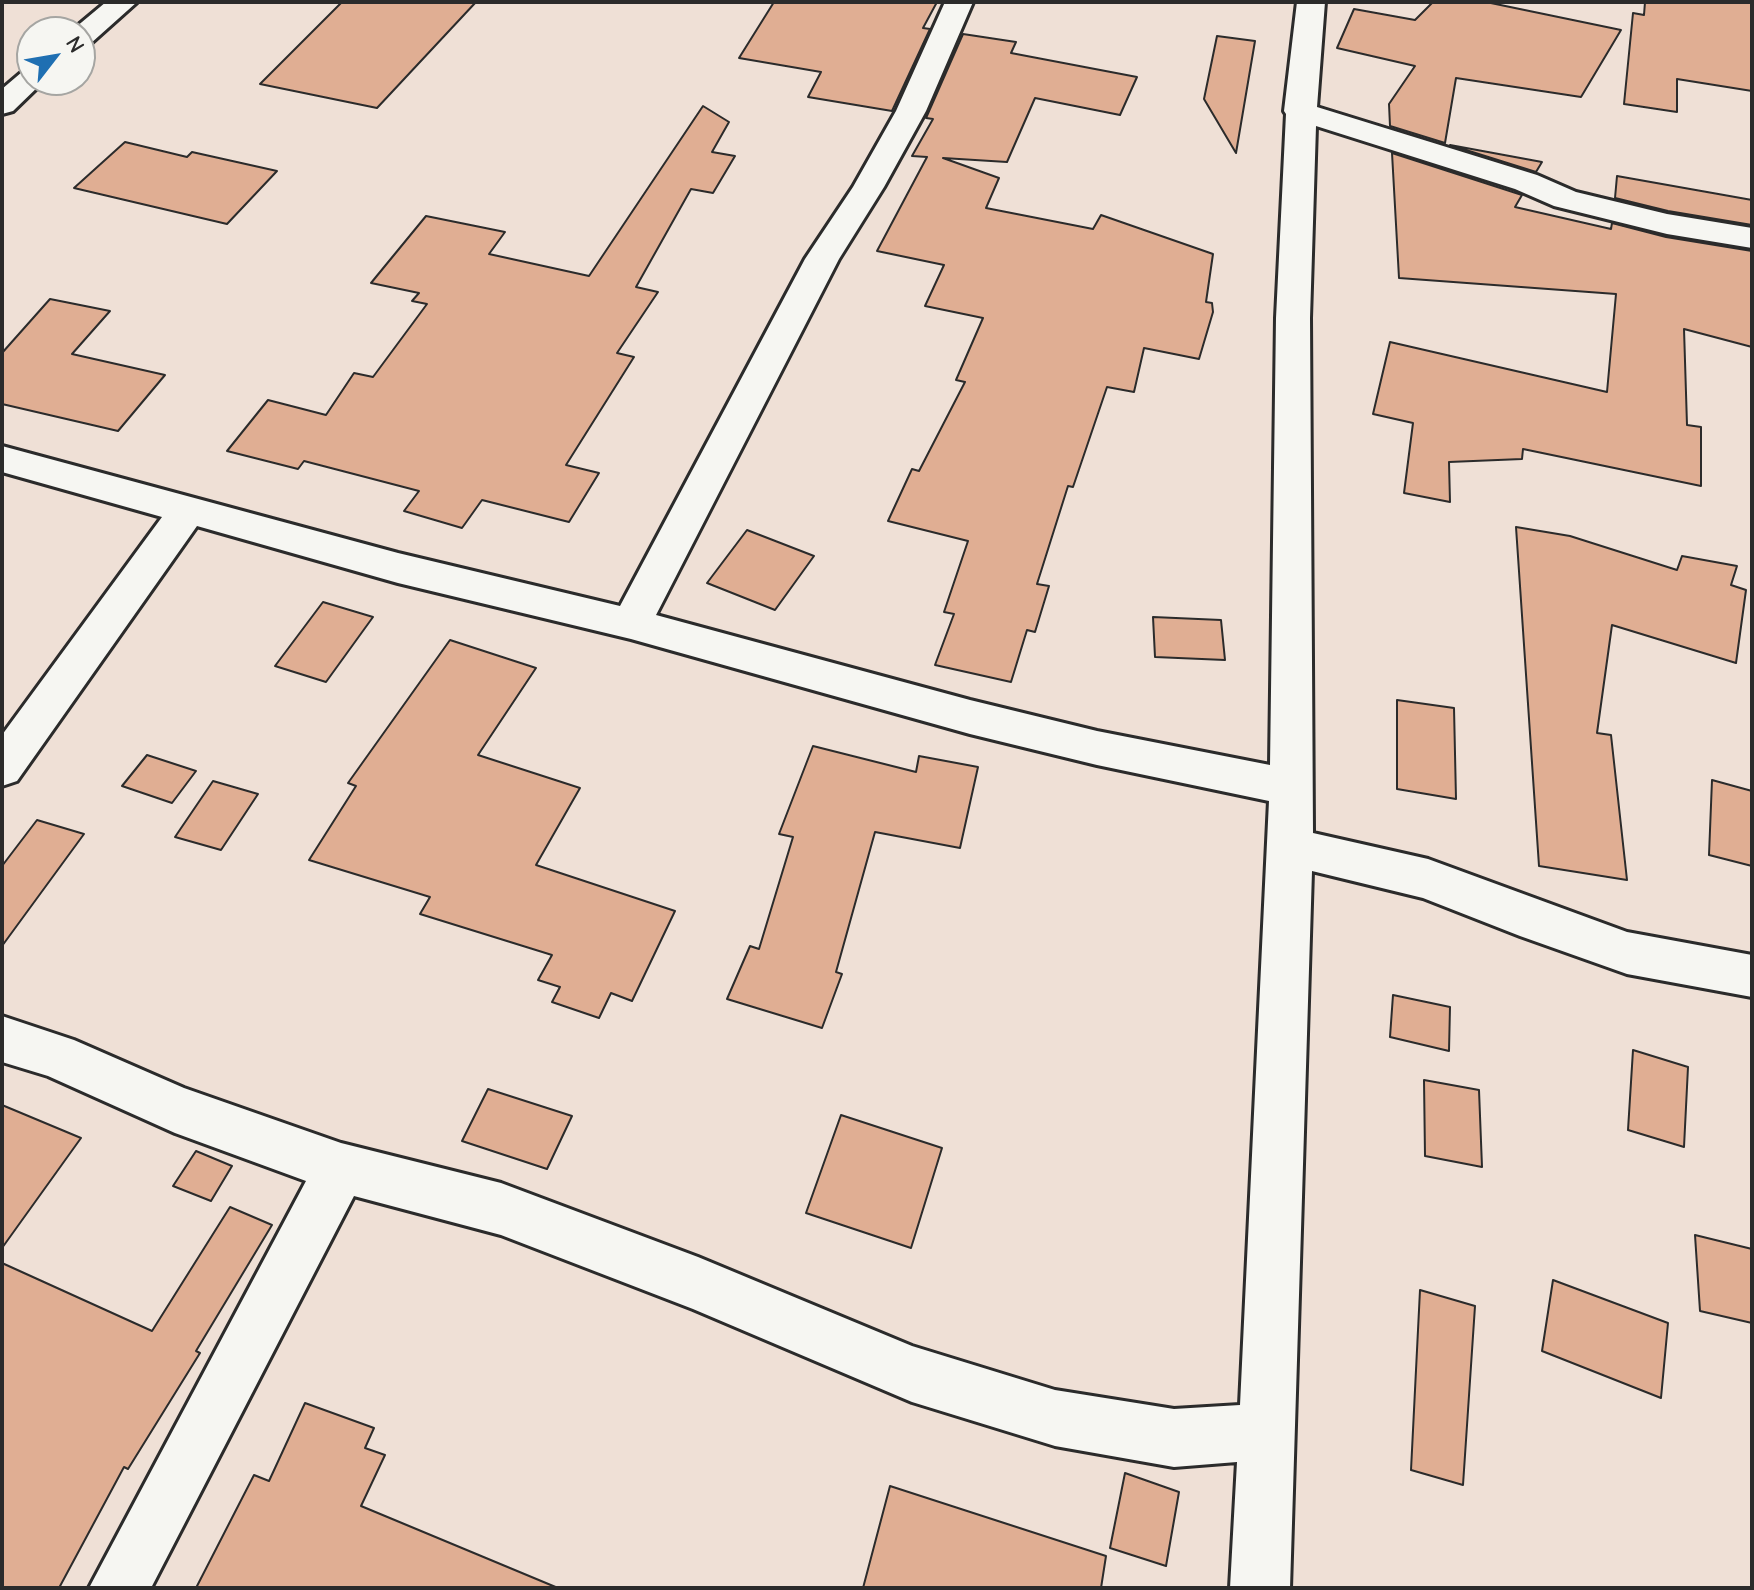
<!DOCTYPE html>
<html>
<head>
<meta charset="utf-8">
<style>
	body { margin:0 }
	#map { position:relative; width:1754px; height:1590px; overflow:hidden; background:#efe0d6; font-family:"Comic Neue",sans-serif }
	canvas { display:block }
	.frame { position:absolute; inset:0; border:4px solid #2b2b2b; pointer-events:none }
	.north { position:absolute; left:16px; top:16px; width:80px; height:80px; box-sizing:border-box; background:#f6f6f2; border:2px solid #a5a5a2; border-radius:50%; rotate:59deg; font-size:22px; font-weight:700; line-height:32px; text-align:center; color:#2b2b2b }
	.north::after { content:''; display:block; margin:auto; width:28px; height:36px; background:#1f6fb2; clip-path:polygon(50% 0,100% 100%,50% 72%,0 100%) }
</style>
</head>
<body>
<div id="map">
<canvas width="1754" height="1590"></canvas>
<div class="frame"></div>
<div class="north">N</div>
</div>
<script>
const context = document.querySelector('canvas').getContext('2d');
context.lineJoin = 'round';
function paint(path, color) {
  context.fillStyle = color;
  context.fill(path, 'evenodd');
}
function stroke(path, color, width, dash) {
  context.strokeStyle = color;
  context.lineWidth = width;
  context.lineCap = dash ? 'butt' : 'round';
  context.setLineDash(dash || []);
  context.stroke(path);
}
const building = new Path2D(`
	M 342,2 L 476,2 L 377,108 L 260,84 Z
	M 774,2 L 937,2 L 923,28 L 930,29 L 892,111 L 808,97 L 821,72 L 739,58 Z
	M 1433,2 L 1486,2 L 1621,30 L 1581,97 L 1456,78 L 1445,143 L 1390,126 L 1389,104 L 1415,66 L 1337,48 L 1354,9 L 1415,20 Z
	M 1645,2 L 1752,2 L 1752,91 L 1677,79 L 1677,112 L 1624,104 L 1633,13 L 1644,15 Z
	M 963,34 L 1016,42 L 1011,53 L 1137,77 L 1120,115 L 1035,98 L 1007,162 L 943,158 L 999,178 L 986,208 L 1093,229 L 1101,215 L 1213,254 L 1206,302 L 1212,303 L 1213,312 L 1199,359 L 1144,348 L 1134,392 L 1107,387 L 1073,487 L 1068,486 L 1037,584 L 1049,586 L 1035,632 L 1027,630 L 1011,682 L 935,665 L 954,614 L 944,612 L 968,541 L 888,521 L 912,469 L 919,471 L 965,382 L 956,380 L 983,318 L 925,306 L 944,265 L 877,251 L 927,157 L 912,156 L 933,119 L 926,118 Z
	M 1217,36 L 1255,41 L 1236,153 L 1204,99 Z
	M 703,106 L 729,122 L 712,152 L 735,156 L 713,193 L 691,189 L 636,287 L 658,292 L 617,353 L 634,357 L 566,465 L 599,473 L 569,522 L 482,500 L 462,528 L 404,511 L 419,491 L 304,461 L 298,469 L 227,451 L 268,400 L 326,415 L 354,373 L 373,377 L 427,304 L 412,301 L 419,293 L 371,283 L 426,216 L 505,232 L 489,254 L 589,276 Z
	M 125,142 L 187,157 L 192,152 L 277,171 L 227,224 L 74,188 Z
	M 1450,145 L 1542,162 L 1536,172 Z
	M 1392,153 L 1522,195 L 1515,207 L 1611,229 L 1612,223 L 1666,237 L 1752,251 L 1752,347 L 1684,329 L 1687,425 L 1701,427 L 1701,486 L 1523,449 L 1522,459 L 1449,462 L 1450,502 L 1404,493 L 1413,423 L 1373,414 L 1390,342 L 1607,392 L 1616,294 L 1399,278 Z
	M 1617,176 L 1752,200 L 1752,225 L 1668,211 L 1615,198 Z
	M 50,299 L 110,311 L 72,354 L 165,375 L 118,431 L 2,404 L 2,353 Z
	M 1516,527 L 1570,536 L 1677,570 L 1682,556 L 1737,566 L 1731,585 L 1746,590 L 1736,663 L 1612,625 L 1597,733 L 1611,735 L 1627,880 L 1539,866 Z
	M 747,530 L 814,556 L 775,610 L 707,583 Z
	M 323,602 L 373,617 L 326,682 L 275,666 Z
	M 1153,617 L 1221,620 L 1225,660 L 1155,657 Z
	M 450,640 L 536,668 L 478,755 L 580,788 L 536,865 L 675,911 L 632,1001 L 611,993 L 599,1018 L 552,1002 L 560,987 L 538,980 L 552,955 L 420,914 L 430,897 L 309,860 L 356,786 L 348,783 Z
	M 1397,700 L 1454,708 L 1456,799 L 1397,789 Z
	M 813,746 L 916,772 L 919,756 L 978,767 L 960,848 L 875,832 L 836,972 L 842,974 L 822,1028 L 727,999 L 750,946 L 759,949 L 793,837 L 779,834 Z
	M 147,755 L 196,771 L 172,803 L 122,786 Z
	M 1712,780 L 1752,791 L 1752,866 L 1709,855 Z
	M 213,781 L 258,794 L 221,850 L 175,837 Z
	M 37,820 L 84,834 L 2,946 L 2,866 Z
	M 1393,995 L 1450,1007 L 1449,1051 L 1390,1037 Z
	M 1633,1050 L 1688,1067 L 1684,1147 L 1628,1130 Z
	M 1424,1080 L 1479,1090 L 1482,1167 L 1425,1156 Z
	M 488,1089 L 572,1116 L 547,1169 L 462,1141 Z
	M 2,1105 L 81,1138 L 2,1248 Z
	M 841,1115 L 942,1148 L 911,1248 L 806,1213 Z
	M 196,1151 L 232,1166 L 211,1201 L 173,1186 Z
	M 230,1207 L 272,1225 L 196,1351 L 200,1353 L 128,1469 L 124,1467 L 59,1588 L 2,1588 L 2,1263 L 152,1331 Z
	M 1695,1235 L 1752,1249 L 1752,1323 L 1700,1311 Z
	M 1553,1280 L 1668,1323 L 1661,1398 L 1542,1351 Z
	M 1420,1290 L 1475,1306 L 1463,1485 L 1411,1470 Z
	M 305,1403 L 374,1428 L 365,1448 L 385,1455 L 361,1506 L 558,1588 L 196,1588 L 254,1475 L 269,1481 Z
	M 1125,1473 L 1179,1492 L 1166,1566 L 1110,1548 Z
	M 890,1486 L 1106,1556 L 1101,1588 L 863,1588 Z`);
paint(building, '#e0ae93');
stroke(building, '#2b2b2b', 2);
const minor = new Path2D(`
	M 106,2 L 137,2 L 90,44 L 80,47 L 80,32 L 70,32 Z
	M 945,2 L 973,2 L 926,111 L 884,187 L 839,259 L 656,615 L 970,700 L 1097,731 L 1270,765 L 1276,318 L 1286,114 L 1284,111 L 1297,2 L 1325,2 L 1317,107 L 1537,175 L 1576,192 L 1667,214 L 1752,228 L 1752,248 L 1667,234 L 1554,206 L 1515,189 L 1316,126 L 1310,318 L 1313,833 L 1428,859 L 1627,932 L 1752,955 L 1752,997 L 1627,974 L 1520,936 L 1423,898 L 1312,871 L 1290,1588 L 1230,1588 L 1237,1462 L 1174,1467 L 1055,1446 L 912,1402 L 693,1309 L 501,1235 L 354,1196 L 151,1588 L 89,1588 L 306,1181 L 175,1133 L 48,1076 L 2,1062 L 2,1016 L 74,1040 L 184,1088 L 341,1143 L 501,1183 L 698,1257 L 912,1346 L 1055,1390 L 1174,1409 L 1240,1405 L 1269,801 L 1097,765 L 970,734 L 631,639 L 398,583 L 197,526 L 17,781 L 2,786 L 2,735 L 162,517 L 2,472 L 2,446 L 398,553 L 620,606 L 805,259 L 853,187 L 896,111 Z
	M 32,69 L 32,80 L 45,80 L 13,111 L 2,114 L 2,89 L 22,72 Z`);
stroke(minor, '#2b2b2b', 6);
paint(minor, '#f6f6f2');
</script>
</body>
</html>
